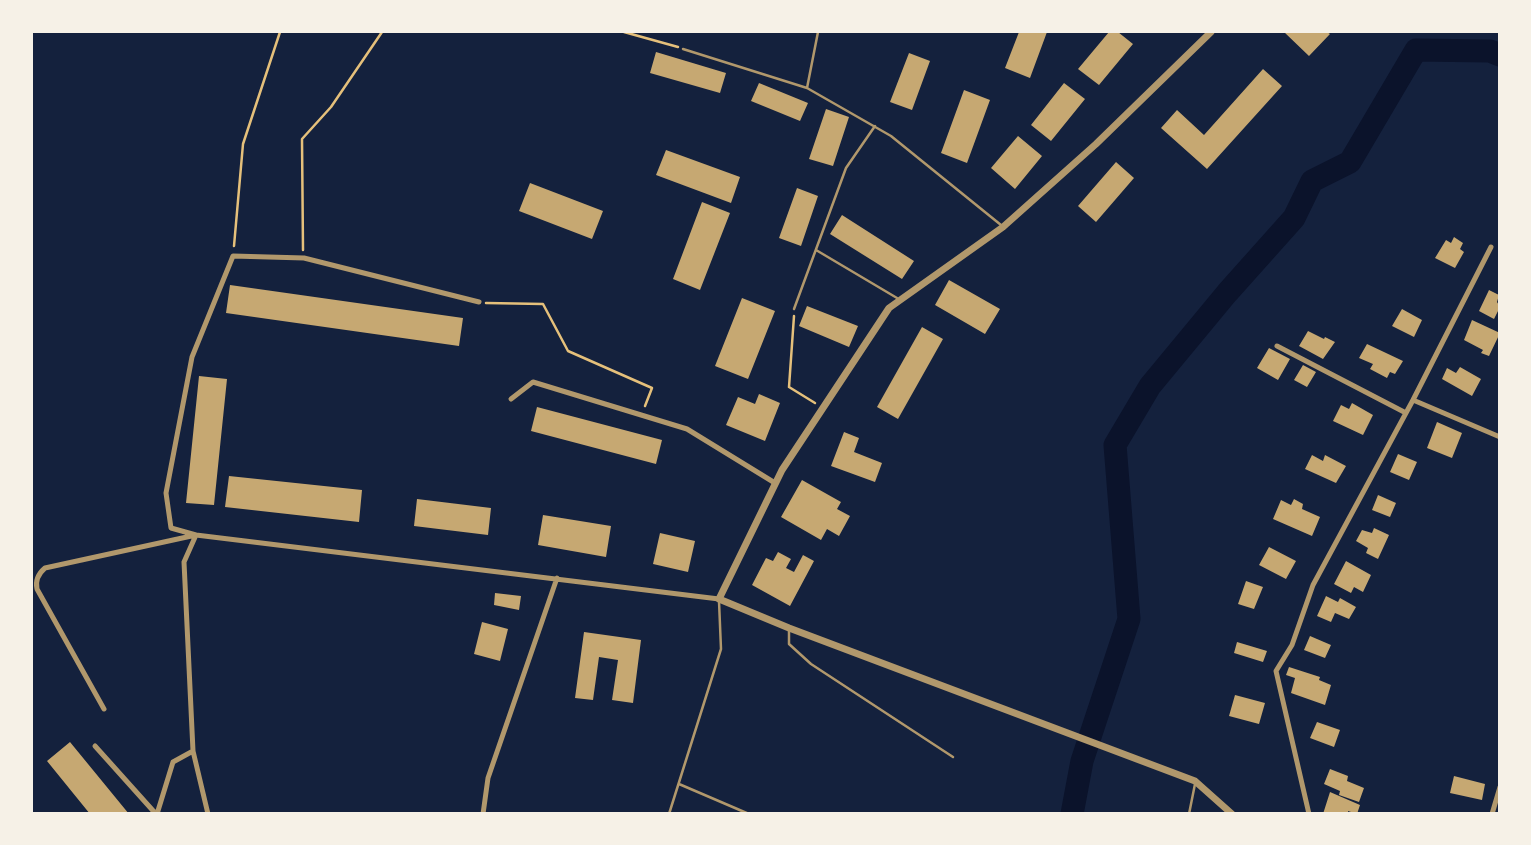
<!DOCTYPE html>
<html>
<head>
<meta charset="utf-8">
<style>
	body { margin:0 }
	#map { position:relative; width:1531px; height:845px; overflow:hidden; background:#14213d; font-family:"Times New Roman",serif }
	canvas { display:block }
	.frame { position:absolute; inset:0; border:33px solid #f6f1e7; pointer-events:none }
</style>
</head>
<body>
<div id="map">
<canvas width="1531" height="845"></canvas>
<div class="frame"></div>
</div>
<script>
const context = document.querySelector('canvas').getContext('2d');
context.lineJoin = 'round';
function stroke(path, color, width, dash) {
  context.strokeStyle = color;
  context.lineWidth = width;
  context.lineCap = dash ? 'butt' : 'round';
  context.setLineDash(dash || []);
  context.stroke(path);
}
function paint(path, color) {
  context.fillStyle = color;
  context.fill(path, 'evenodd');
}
stroke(new Path2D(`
	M 1072,814 L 1082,761 L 1129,619 L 1115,445 L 1150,386 L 1227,293 L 1294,218 L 1312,181 L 1350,162 L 1416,50 L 1490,51 L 1500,55`), '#0b132b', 23);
paint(new Path2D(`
	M 1019,32 L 1047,32 L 1030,78 L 1005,68 Z
	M 1109,32 L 1118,32 L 1133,44 L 1099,85 L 1078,69 Z
	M 1284,32 L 1327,32 L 1330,34 L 1309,56 Z
	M 656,52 L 726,73 L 720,93 L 650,73 Z
	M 909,53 L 930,61 L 912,110 L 890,102 Z
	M 1263,69 L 1282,86 L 1207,169 L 1161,128 L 1177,110 L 1204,135 Z
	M 759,83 L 808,103 L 800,121 L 751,101 Z
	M 1064,83 L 1085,99 L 1051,141 L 1031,125 Z
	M 964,90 L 990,100 L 967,163 L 941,153 Z
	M 826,109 L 849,117 L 833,166 L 809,159 Z
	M 1018,136 L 1042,156 L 1015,189 L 991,168 Z
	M 666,150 L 740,177 L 731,203 L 656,175 Z
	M 1116,162 L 1134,178 L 1096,222 L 1078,206 Z
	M 530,183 L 603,211 L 592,239 L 519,211 Z
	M 797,188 L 818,196 L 801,246 L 779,238 Z
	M 702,202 L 730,213 L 700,290 L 673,279 Z
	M 842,215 L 914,261 L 902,279 L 830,234 Z
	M 1454,237 L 1463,243 L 1460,249 L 1464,252 L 1455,268 L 1435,258 L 1446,240 L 1451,243 Z
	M 949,280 L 1000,309 L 985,334 L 935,305 Z
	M 230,285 L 463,318 L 459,346 L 226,313 Z
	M 1489,290 L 1499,295 L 1497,302 L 1500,307 L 1494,319 L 1479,311 Z
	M 742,298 L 775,311 L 748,379 L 715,366 Z
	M 807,306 L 858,326 L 849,347 L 799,326 Z
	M 1402,309 L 1422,320 L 1414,337 L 1392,326 Z
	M 1472,320 L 1500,333 L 1489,356 L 1481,353 L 1483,350 L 1464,340 Z
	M 922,327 L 943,339 L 898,419 L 877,407 Z
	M 1308,331 L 1324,339 L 1325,337 L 1335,342 L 1323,359 L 1299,346 Z
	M 1367,344 L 1403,361 L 1395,374 L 1390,372 L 1387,378 L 1370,369 L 1373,364 L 1359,358 Z
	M 1269,348 L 1290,359 L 1278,380 L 1257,368 Z
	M 1303,365 L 1316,372 L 1307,387 L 1294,380 Z
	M 1460,367 L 1481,379 L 1472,396 L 1442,379 L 1447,368 L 1456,373 Z
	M 199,376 L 227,379 L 214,505 L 186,503 Z
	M 759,394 L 780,403 L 765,441 L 726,425 L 738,397 L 755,404 Z
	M 1352,403 L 1373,415 L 1363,435 L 1333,421 L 1341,405 L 1349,409 Z
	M 537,407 L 662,440 L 656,464 L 531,431 Z
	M 1437,422 L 1462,433 L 1452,458 L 1427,448 Z
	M 844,432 L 859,438 L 854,452 L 882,463 L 875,482 L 831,466 Z
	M 1398,454 L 1417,462 L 1409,480 L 1390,472 Z
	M 1312,455 L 1323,461 L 1325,455 L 1346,466 L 1336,483 L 1305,469 Z
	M 229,476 L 362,490 L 359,522 L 225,507 Z
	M 802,480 L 841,502 L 837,509 L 850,516 L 839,536 L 827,529 L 821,540 L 781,517 Z
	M 1378,495 L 1396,503 L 1390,517 L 1372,510 Z
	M 417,499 L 491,508 L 488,535 L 414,526 Z
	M 1294,499 L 1303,504 L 1302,509 L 1320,517 L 1312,536 L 1273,519 L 1281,500 L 1291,505 Z
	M 543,515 L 611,526 L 606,557 L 538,545 Z
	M 1374,528 L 1389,535 L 1378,559 L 1366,553 L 1368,548 L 1356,541 L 1362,530 L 1372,533 Z
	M 660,533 L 695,541 L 688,572 L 653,564 Z
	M 1269,547 L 1296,561 L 1286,579 L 1259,565 Z
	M 778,552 L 791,559 L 786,568 L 794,572 L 803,555 L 814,561 L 790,606 L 752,585 L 766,558 L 773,561 Z
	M 1346,561 L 1371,575 L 1363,592 L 1354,587 L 1351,593 L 1334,584 Z
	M 1246,581 L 1263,587 L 1254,609 L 1238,604 Z
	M 495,593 L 521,596 L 519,610 L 494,605 Z
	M 1326,596 L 1338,602 L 1340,598 L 1356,607 L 1349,619 L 1335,613 L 1331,622 L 1317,616 Z
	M 482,622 L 508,629 L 500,661 L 474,654 Z
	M 584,632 L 641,640 L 633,703 L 612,700 L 618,660 L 599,657 L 593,700 L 575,698 Z
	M 1310,636 L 1331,645 L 1325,658 L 1304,650 Z
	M 1237,642 L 1267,651 L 1263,662 L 1234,653 Z
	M 1289,667 L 1320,677 L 1319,680 L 1331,685 L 1325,705 L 1291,693 L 1295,678 L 1286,675 Z
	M 1235,695 L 1265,703 L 1259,724 L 1229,716 Z
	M 1317,722 L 1340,730 L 1334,747 L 1310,738 Z
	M 70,742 L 129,814 L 90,814 L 47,761 Z
	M 1330,769 L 1348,776 L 1347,781 L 1364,788 L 1359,802 L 1339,795 L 1340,791 L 1324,784 Z
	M 1454,776 L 1485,784 L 1482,800 L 1450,793 Z
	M 1330,792 L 1360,805 L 1357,814 L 1348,811 L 1348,814 L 1323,814 Z`), '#c6a872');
stroke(new Path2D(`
	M 624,32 L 678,47
	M 234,246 L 243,144 L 280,32
	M 303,250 L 302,139 L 331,107 L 382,32
	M 486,303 L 543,304 L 568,351 L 652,388 L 645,406
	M 794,316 L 789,387 L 815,403`), '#e5c07b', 2.5);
stroke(new Path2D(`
	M 683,49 L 807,88 L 891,136 L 1001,225
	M 807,88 L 818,32
	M 816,250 L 897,298
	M 794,309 L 846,168 L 875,126
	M 789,630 L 789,644 L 811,664 L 953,757
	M 679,784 L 749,814
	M 669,814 L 721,649 L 719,601
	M 1189,814 L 1195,784`), '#b1986c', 2.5);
stroke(new Path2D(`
	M 1277,346 L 1406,413
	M 511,399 L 533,382 L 687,429 L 775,483
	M 1413,400 L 1500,437
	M 104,709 L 37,589 C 35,580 38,574 45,568 L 196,535 L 719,599
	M 95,746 L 156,814
	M 157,814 L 173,762 L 193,751
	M 208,814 L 193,751 L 184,562 L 196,535 L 171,528 L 166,493 L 192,357 L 233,256 L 304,258 L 479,302
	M 483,814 L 488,778 L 557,578
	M 1309,814 L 1276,671 L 1292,645 L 1313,585 L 1413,400 L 1491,247
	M 1492,814 L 1500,787`), '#b1986c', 5);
stroke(new Path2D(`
	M 1211,32 L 1096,144 L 1003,227 L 889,308 L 782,470 L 719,599 L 789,628 L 1195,781 L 1232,814`), '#b1986c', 7);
</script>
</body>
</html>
